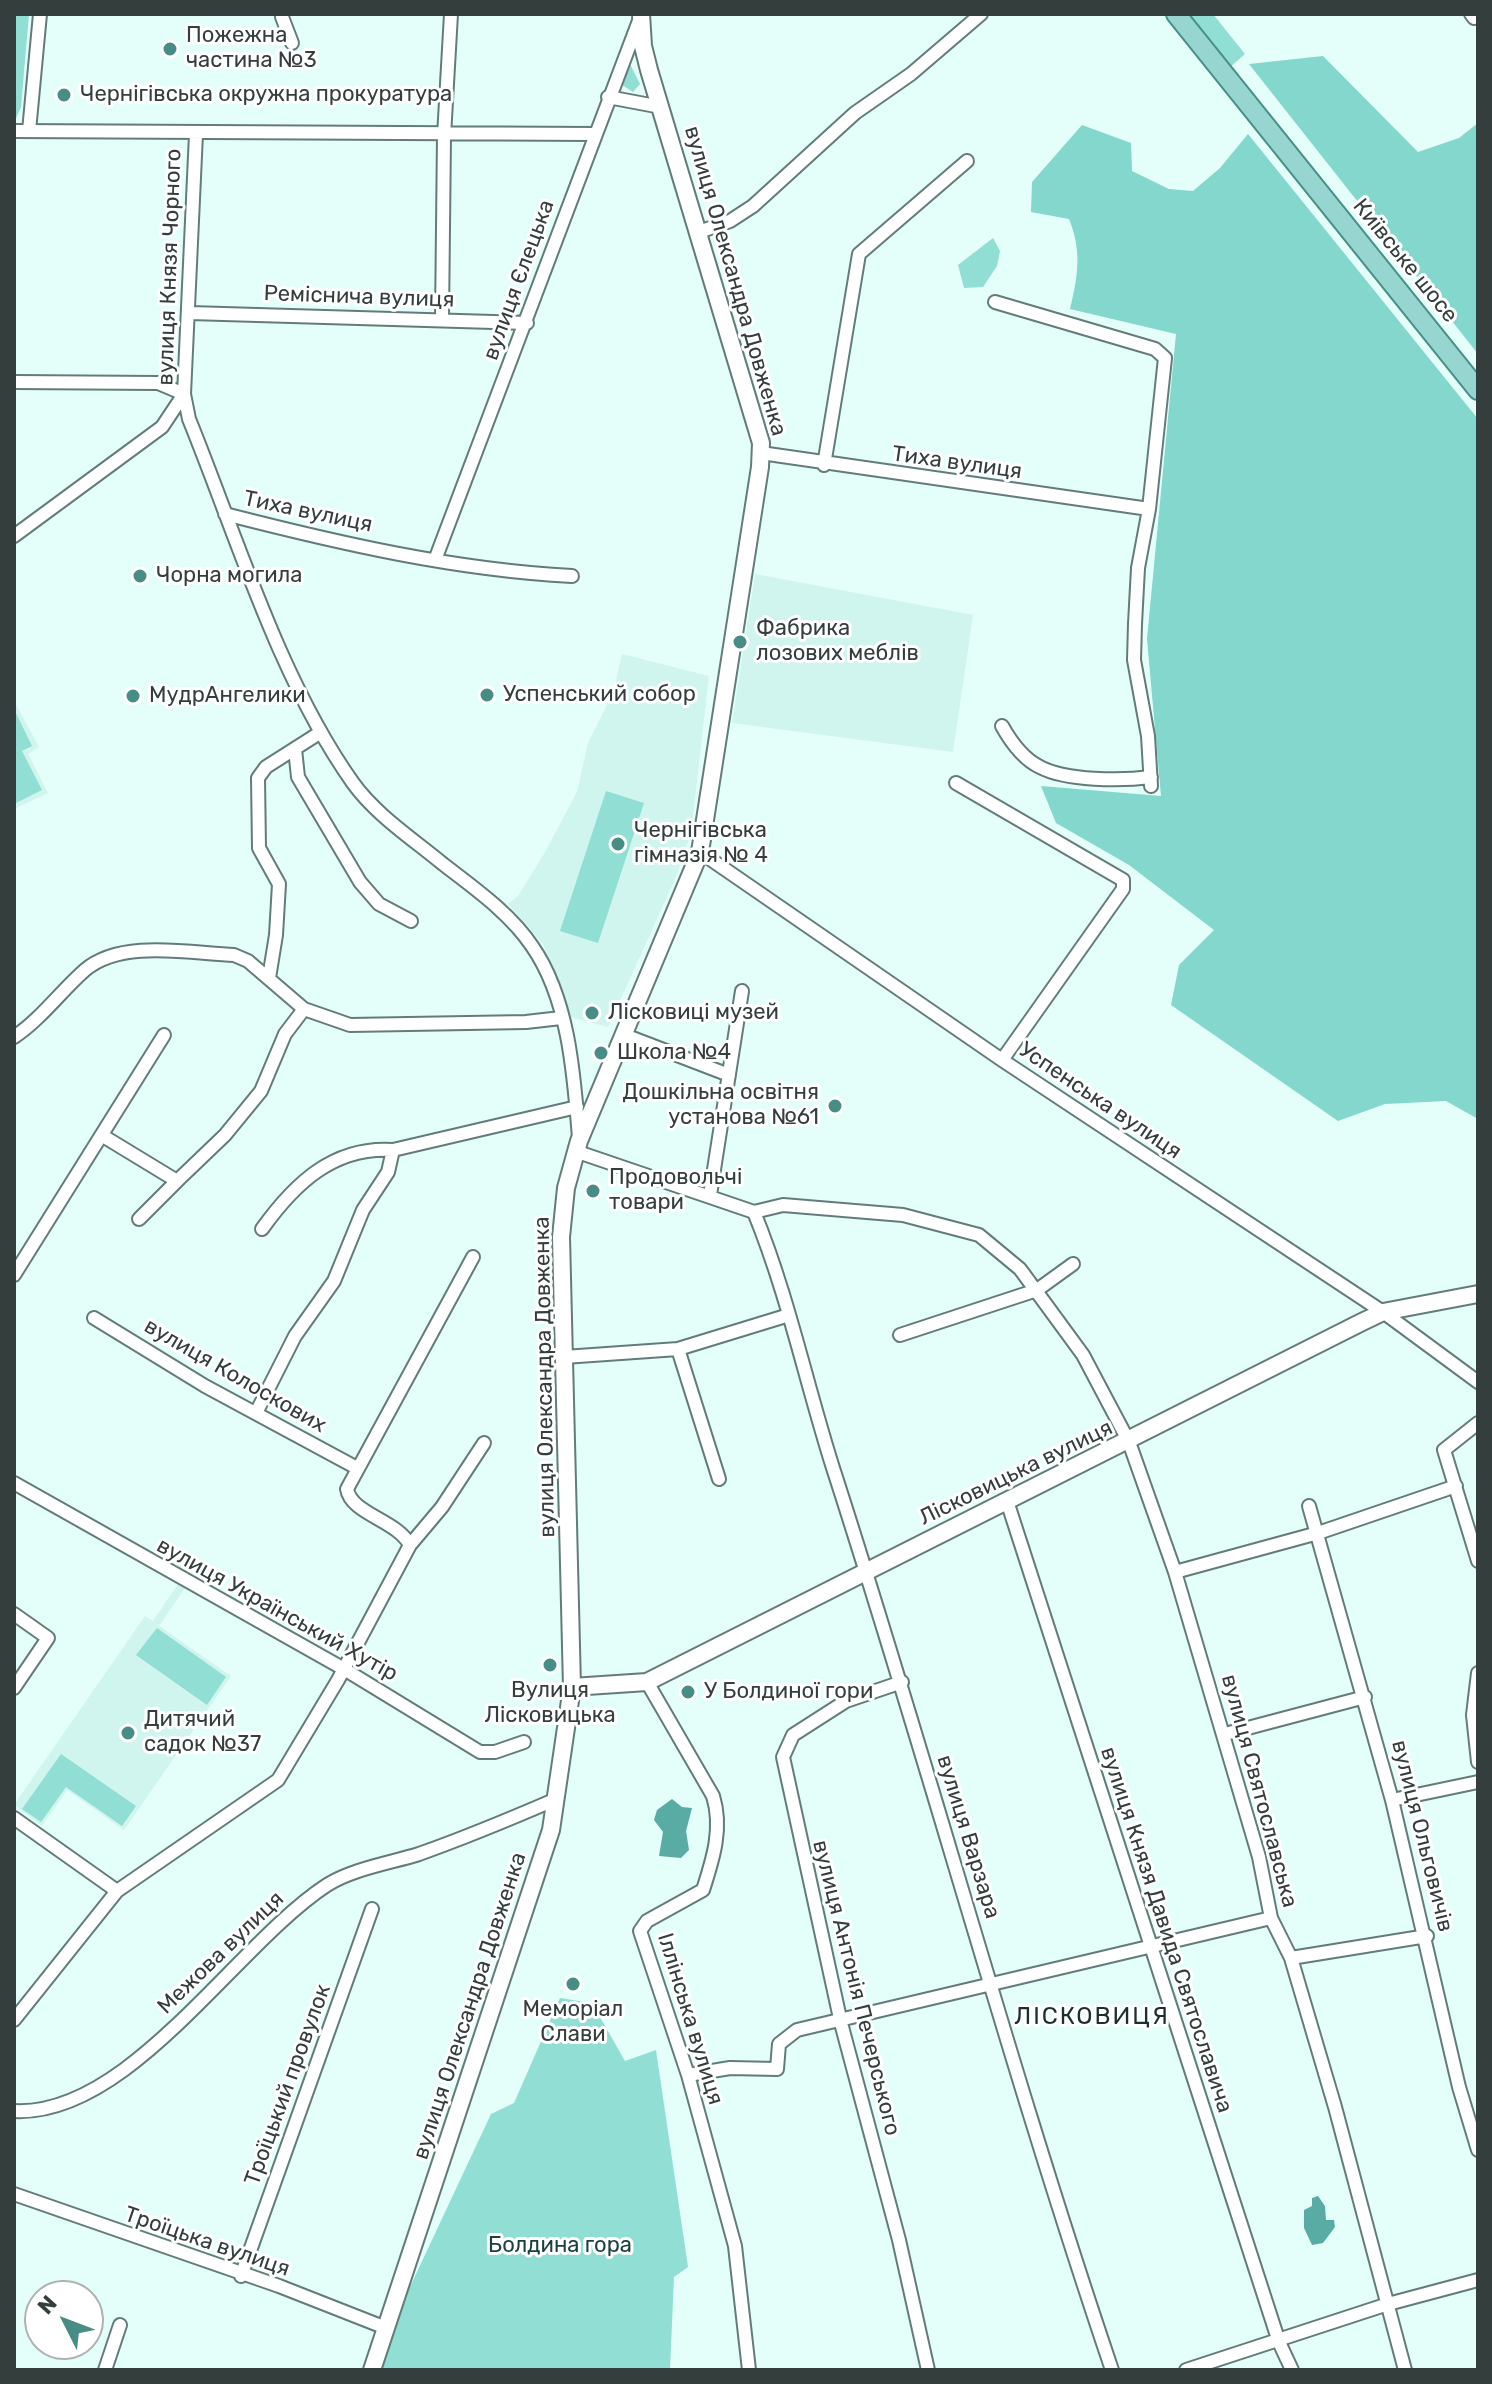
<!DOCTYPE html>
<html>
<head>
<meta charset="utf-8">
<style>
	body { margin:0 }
	#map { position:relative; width:1492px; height:2384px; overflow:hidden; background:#e4fefa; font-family:Rubik,sans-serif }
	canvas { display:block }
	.frame { position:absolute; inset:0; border:16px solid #343e3d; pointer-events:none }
	.north { position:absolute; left:24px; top:2280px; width:80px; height:80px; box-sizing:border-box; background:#fff; border:2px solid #aeb2b1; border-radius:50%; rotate:312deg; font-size:22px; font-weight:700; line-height:32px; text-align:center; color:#343e3d }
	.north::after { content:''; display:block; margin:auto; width:28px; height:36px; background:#478d85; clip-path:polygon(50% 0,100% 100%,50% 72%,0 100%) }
</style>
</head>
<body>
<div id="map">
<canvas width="1492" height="2384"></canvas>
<div class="frame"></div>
<div class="north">N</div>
</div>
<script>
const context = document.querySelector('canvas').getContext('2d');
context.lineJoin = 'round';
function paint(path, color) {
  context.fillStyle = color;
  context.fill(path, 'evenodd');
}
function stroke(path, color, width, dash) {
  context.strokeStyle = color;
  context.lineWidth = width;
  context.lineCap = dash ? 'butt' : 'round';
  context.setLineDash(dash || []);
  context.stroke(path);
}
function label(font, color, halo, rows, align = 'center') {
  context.font = font + ' Rubik,sans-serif';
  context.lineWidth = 6;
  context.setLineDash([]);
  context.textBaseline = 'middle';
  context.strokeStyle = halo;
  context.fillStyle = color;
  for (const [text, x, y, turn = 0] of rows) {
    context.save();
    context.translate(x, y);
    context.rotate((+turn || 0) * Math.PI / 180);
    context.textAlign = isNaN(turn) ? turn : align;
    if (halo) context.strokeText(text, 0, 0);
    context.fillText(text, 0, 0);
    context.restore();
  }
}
paint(new Path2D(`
	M 755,574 L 973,615 L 953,752 L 732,723 Z
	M 622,654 L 709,676 L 691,833 L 676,877 L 608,1027 L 570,1017 L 543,944 L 508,904 L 518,896 L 544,854 L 577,792 L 588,743 L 613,693 Z
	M 14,701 L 39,747 L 28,754 L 48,793 L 14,809 Z
	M 178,1584 L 185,1588 L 159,1626 L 231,1676 L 124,1830 L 67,1790 L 42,1826 L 14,1805 L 145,1616 L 153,1621 Z`), '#d0f4ee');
paint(new Path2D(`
	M 14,14 L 29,14 L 21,107 L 14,123 Z
	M 1186,14 L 1213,14 L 1245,54 L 1229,68 Z
	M 628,60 L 640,84 L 633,92 L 619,83 Z
	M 993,238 L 1000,251 L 997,266 L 983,287 L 964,288 L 958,265 Z
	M 14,709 L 32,746 L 22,751 L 42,790 L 16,803 Z
	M 606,791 L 644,803 L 598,943 L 560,931 Z
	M 157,1628 L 226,1677 L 207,1705 L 136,1655 Z
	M 61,1754 L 136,1806 L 122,1826 L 66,1787 L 41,1822 L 22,1809 Z
	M 560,1998 L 592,2003 L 625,2061 L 656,2050 L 688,2267 L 674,2277 L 670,2370 L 382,2370 L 409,2289 L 491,2114 L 514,2103 Z`), '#91ded5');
paint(new Path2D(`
	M 1323,56 L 1418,152 L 1459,138 L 1478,123 L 1478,354 L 1249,64 Z
	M 1082,125 L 1131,143 L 1132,171 L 1169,189 L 1193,191 L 1220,168 L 1248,134 L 1478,419 L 1478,1119 L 1446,1101 L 1385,1104 L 1338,1121 L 1171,1005 L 1179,965 L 1214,930 L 1129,865 L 1056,823 L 1041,786 L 1161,796 L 1147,639 L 1176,334 L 1070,309 C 1078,276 1082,251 1069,219 L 1031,212 L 1032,182 Z`), '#83d7cd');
paint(new Path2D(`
	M 672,1799 L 682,1807 L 692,1808 L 686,1831 L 689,1850 L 681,1858 L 659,1856 L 663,1832 L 654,1820 L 657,1810 Z
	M 1318,2196 L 1325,2206 L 1326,2220 L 1334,2220 L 1335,2227 L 1323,2243 L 1312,2245 L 1304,2228 L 1304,2210 L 1312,2206 L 1312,2198 Z`), '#58aca3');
const minor = new Path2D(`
	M 1471,14 L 1474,18
	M 282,17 L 292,43
	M 608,97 L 661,107
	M 14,131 L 595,134
	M 29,131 L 40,14
	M 196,134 L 184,394 L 189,419 C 237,537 279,679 353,783 C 376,815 413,839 443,864 C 474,888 510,913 532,946 C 569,999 574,1075 579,1138
	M 699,232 L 730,221 L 753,206 L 855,113 L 911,74 L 981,14
	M 995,302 L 1155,349 L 1165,358 L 1149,509 L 1138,568 L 1135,624 L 1134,660 L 1148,736 L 1151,786
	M 190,313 L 527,323
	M 442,319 L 444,136 L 451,14
	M 14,382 L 158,383 L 184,394 L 162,427 L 14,536
	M 761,453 L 1149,509
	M 824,465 L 859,254 L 967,161
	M 225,514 C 338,543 455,570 572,576
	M 435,560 L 640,18
	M 1002,726 C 1011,742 1023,759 1040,767 C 1066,781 1122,781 1151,777
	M 295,749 L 298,777 L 360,882 L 379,904 L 411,921
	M 956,783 L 1123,880 L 1123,889 L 1002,1060
	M 700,852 L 1002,1060 L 1383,1312 L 1478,1382
	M 269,978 L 276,935 L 279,884 L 259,848 L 258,778 L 266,767 L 321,732
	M 622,1034 L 729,1075
	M 14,1037 C 41,1019 61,991 85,970 C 121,939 189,953 234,955 L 248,961 L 304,1009 L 350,1025 L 526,1022 L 561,1018
	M 103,1136 L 177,1181 L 225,1135 L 261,1091 L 285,1034 L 304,1009
	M 575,1151 L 754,1212 L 783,1205 L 903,1215 L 979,1235 L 1020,1269 L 1083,1355 L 1129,1442 L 1175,1572 L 1259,1857 L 1271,1918 L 1291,1958 L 1335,2107 L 1405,2370
	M 710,1195 L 742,991
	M 754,1212 C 788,1295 806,1383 833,1468 C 930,1768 1011,2072 1112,2370
	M 139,1219 L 177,1181
	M 262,1229 C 295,1183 334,1146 393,1150 L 577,1107
	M 14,1275 L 164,1035
	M 94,1318 L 205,1386 L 357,1468
	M 900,1335 L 1037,1290 L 1073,1264
	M 678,1349 L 719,1479
	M 564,1357 L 678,1349 L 789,1315
	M 256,1413 L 295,1336 L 334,1281 L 363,1210 L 388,1172 L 393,1150
	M 1478,1423 L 1444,1450 L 1478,1561
	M 14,1483 L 344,1669 L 480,1752 L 495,1752 L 524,1742
	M 1007,1501 L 1279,2342 L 1292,2370
	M 1309,1506 L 1392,1800 L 1459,2087 L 1478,2150
	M 410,1545 C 397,1520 351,1514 347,1489 L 473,1257
	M 1175,1572 L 1318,1533 L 1456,1486
	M 14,1614 L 48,1638 L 14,1688
	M 1478,1673 L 1473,1715 L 1478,1762
	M 647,1682 L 713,1796 C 723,1828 713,1859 703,1890 L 647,1921 L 640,1931 L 688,2075 L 735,2246 L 749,2370
	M 902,1682 L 846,1701 L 793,1735 L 783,1757 L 841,2023 L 899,2240 L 928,2370
	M 1225,1734 L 1365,1697
	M 1392,1800 L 1478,1782
	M 14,1818 L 117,1891
	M 1291,1958 L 1427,1936
	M 14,2020 L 117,1891 L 278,1780 L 338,1680 L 410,1545 L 442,1507 L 484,1443
	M 688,2075 L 730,2068 L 777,2069 L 779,2044 L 797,2030 L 1271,1918
	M 14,2111 C 129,2117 235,1945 327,1885 C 352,1869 390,1863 419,1854 C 464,1838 510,1819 554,1800
	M 14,2194 L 279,2286 L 386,2328
	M 241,2276 L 372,1909
	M 105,2370 L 120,2325
	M 1186,2370 L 1388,2304 L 1478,2280`);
const secondary = new Path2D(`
	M 572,1687 L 647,1682 L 1362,1322 L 1383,1312 L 1478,1294
	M 372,2370 L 551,1830 L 572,1687 L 561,1237 L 566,1188 L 579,1141 L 700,852 L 760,467 L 761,443 L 649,70 L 643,46 L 641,14`);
const primary = new Path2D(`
	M 1176,14 L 1478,390`);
stroke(minor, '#647c79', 16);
stroke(secondary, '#647c79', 20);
stroke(primary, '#488f88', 22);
stroke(minor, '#fff', 12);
stroke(secondary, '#fff', 16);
stroke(primary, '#97d6d0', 18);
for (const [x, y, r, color] of [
	[170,49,8,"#478d85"],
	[64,95,8,"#478d85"],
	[140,576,8,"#478d85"],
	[740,642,8,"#478d85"],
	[487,695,8,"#478d85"],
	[133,696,8,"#478d85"],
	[618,844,8,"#478d85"],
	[592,1013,8,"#478d85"],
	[601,1053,8,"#478d85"],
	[835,1106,8,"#478d85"],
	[593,1191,8,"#478d85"],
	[550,1665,8,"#478d85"],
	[688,1692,8,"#478d85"],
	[128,1733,8,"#478d85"],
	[573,1984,8,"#478d85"]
]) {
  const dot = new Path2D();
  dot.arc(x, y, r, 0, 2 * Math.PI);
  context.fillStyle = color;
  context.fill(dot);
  stroke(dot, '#fff', 3);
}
label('22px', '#343e3d', '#fff', [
	["Пожежна",186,36],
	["частина №3",186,61],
	["Чернігівська окружна прокуратура",80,95],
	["Чорна могила",156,576],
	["Фабрика",756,629],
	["лозових меблів",756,654],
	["Успенський собор",503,695],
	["МудрАнгелики",149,696],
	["Чернігівська",634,831],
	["гімназія № 4",634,856],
	["Лісковиці музей",608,1013],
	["Школа №4",617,1053],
	["Дошкільна освітня",819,1093,"right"],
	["установа №61",819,1118,"right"],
	["Продовольчі",609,1178],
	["товари",609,1203],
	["Вулиця",550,1691,"center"],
	["Лісковицька",550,1716,"center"],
	["У Болдиної гори",704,1692],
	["Дитячий",144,1720],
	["садок №37",144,1745],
	["Меморіал",573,2010,"center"],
	["Слави",573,2035,"center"]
], 'left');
label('22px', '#343e3d', '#fff', [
	["Київське шосе",1405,261,51],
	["вулиця Князя Чорного",170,267,-88],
	["вулиця Єлецька",519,280,-70],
	["вулиця Олександра Довженка",735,281,74],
	["Реміснича вулиця",359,297,2],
	["Тиха вулиця",957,463,8],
	["Тиха вулиця",308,512,12],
	["Успенська вулиця",1100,1101,34],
	["вулиця Колоскових",235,1376,30],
	["вулиця Олександра Довженка",545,1377,-91],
	["Лісковицька вулиця",1016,1473,-26],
	["вулиця Український Хутір",277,1610,29],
	["вулиця Святославська",1259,1791,75],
	["вулиця Ольговичів",1422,1836,76],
	["вулиця Варзара",968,1837,73],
	["вулиця Князя Давида Святославича",1166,1930,72],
	["Межова вулиця",221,1953,-44],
	["вулиця Антонія Печерського",856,1988,76],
	["вулиця Олександра Довженка",470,2006,-72],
	["Іллінська вулиця",690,2019,73],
	["Троїцький провулок",288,2085,-70],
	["Троїцька вулиця",207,2242,19]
]);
label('22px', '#19413d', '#fff', [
	["Болдина гора",560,2246]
]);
context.letterSpacing = '2px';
label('24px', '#1b302e', '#fff', [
	["ЛІСКОВИЦЯ",1092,2017]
]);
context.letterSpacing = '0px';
</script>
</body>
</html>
